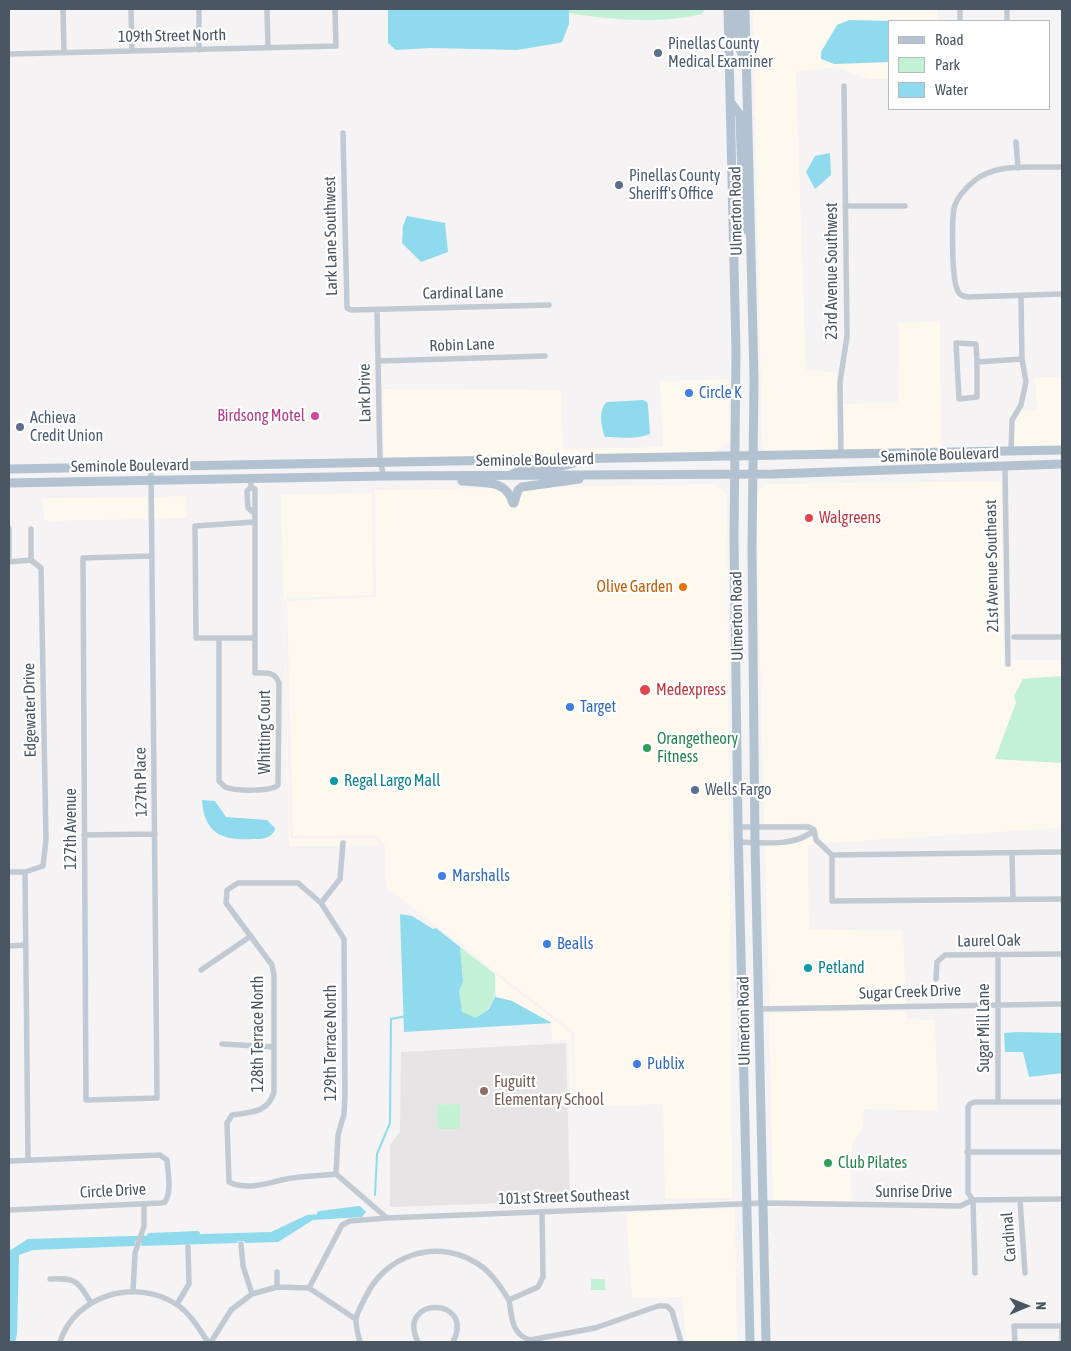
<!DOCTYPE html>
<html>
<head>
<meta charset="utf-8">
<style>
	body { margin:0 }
	#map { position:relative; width:1071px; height:1351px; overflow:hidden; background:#f5f3f3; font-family:"Asap Condensed",sans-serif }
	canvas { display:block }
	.frame { position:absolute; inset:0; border:10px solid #4a5661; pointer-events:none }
	.legend { position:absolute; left:888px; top:20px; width:162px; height:90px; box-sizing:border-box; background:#fff; border:1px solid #b7bbc0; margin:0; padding:6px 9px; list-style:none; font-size:15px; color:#4a5661 }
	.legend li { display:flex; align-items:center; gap:10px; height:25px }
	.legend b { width:25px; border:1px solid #b7bbc0 }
	.north { position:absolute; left:1001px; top:1281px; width:50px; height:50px; -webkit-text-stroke:4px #fff; paint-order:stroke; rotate:89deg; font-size:14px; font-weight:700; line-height:20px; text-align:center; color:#4a5661 }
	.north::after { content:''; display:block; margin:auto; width:18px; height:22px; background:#4a5661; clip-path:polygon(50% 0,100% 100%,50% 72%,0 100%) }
</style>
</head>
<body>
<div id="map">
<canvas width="1071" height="1351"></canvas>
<div class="frame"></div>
<ul class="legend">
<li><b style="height:6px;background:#b3c2d1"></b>Road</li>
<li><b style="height:14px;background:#c3f1d5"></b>Park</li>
<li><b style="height:14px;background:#90daee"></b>Water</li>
</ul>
<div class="north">N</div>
</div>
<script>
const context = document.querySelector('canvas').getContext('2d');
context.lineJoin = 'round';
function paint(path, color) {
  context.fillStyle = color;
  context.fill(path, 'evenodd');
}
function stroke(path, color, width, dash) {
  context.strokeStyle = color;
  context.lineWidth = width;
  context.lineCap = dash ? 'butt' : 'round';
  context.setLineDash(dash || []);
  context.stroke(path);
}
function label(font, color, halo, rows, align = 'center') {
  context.font = font + ' "Asap Condensed",sans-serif';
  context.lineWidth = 4.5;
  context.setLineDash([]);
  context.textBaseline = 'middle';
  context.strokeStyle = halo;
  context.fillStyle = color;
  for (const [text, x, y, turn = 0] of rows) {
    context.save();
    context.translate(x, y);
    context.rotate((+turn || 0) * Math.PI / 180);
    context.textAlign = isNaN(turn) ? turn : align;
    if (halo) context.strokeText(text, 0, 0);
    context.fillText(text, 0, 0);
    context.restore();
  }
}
paint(new Path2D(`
	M 753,9 L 937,9 L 937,21 L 849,20 L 834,64 L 890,62 L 890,79 L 869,79 L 835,67 L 796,72 L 806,370 L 838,373 L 836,398 L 837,451 L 765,453 L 762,443 Z
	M 940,321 L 941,440 L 943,449 L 844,451 L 843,404 L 898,402 L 899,323 Z
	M 1035,377 L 1062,377 L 1062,446 L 1007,447 L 1009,412 L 1037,410 Z
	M 728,379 L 729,442 L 711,454 L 384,457 L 383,389 L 561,390 L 563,449 L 663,447 L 660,381 Z
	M 1001,481 L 1004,667 L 1011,667 L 1010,640 L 1012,660 L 1062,660 L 1062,676 L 1030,677 L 1016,703 L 995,759 L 1062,763 L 1062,828 L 825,843 L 820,838 L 816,826 L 809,823 L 764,825 L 756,491 L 765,484 Z
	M 716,484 L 727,495 L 732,1198 L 665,1199 L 663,1104 L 576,1107 L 574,1032 L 386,887 L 385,845 L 375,835 L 293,836 L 287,601 L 376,597 L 375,490 Z
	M 372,493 L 373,595 L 287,598 L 284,601 L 290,836 L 293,839 L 374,838 L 381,845 L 346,846 L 347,840 L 340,840 L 339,846 L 289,846 L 281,495 Z
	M 186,496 L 187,518 L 154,519 L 154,497 Z
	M 147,497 L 147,519 L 45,521 L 42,498 Z
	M 812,837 L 816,844 L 808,845 L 809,929 L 903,931 L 906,1004 L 769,1006 L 765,845 L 790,844 Z
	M 495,974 L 571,1033 L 573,1106 L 571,1106 L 569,1043 L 566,1040 L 552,1041 L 551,1023 L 512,1001 L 496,997 Z
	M 906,1011 L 906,1019 L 935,1020 L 938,1111 L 864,1109 L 863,1126 L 852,1147 L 851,1191 L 854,1202 L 773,1200 L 769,1013 Z
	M 735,1208 L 737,1342 L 686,1342 L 682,1297 L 632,1298 L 626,1213 Z`), '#fdf9ef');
paint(new Path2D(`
	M 566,1043 L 570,1201 L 390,1207 L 390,1145 L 400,1131 L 401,1052 Z`), '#e6e4e5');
paint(new Path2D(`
	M 569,9 L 705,9 L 702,14 C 660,24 611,20 569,13 Z
	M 1062,676 L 1062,763 L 995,759 L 1016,703 L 1014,696 L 1023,679 Z
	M 460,947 L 495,974 C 496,998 495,1005 476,1019 L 461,1012 L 458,991 L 463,982 Z
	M 460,1104 L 460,1129 L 438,1129 L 437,1105 Z
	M 591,1279 L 605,1279 L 605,1290 L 591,1290 Z`), '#c3f1d5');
paint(new Path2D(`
	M 388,9 L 569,9 L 569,24 L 562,42 L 559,43 L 517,50 L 431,48 L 396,50 L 388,43 Z
	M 849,20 L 891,21 L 890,62 L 834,64 L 821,59 L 821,52 L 837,25 Z
	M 830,153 L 831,175 L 815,189 L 806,172 L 815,156 Z
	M 407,216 L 445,223 L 448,252 L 421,262 L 402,243 L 403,226 Z
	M 643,400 L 647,402 L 648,405 L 650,434 C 636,440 621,437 605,437 C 601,426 598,410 607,402 Z
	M 202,800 L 215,801 L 226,817 L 267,820 L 275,828 L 274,832 C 269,839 261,839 253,839 C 223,841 204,834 202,800 Z
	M 400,914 L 412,916 L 433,929 L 436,928 L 460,947 L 463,982 L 459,991 L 462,1012 L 476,1018 L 489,1009 L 496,995 L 496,997 L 512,1001 L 552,1023 L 404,1032 Z
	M 1018,1032 L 1062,1033 L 1062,1073 L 1029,1077 L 1023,1052 L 1005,1052 L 1004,1033 Z
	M 357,1207 L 362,1208 L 366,1212 L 362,1217 L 313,1220 L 278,1242 L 245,1243 L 244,1241 L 238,1241 L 237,1243 L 141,1246 L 142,1242 L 136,1240 L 134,1246 L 33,1250 L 19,1255 L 17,1334 L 15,1342 L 9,1342 L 9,1251 L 28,1239 L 271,1232 L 307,1215 L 348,1212 Z`), '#90daee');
stroke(new Path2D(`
	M 375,1195 L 377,1154 L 390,1123 L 391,1019 L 406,1016`), '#90daee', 2);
stroke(new Path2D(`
	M 320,1214 L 359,1209
	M 150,1236 L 197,1234`), '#90daee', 6);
stroke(new Path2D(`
	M 63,9 L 64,53
	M 131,9 L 132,51
	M 199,9 L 199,50
	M 267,9 L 268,48
	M 960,9 L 960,21
	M 1007,9 L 1007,21
	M 9,54 L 336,46 L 335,9
	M 343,133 L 347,308 L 351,310 L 549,305
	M 1016,142 L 1018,168
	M 1062,167 C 1035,168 996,162 974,181 C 967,187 958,196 955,205 C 951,216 952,278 957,289 C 959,295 962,296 968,297 L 1062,294
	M 845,206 L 905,206
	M 377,310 L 380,462 L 384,476
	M 379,361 L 545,356
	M 977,362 L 977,397 L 959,399 L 956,343 L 976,344 L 977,362 L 1022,359
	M 1011,451 L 1012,420 L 1021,405 L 1026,382 L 1022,359 L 1021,296
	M 841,455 L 840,382 L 847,336 L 844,86
	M 1005,468 L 1008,664
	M 251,479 L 251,487 L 247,491 L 248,508 L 253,512
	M 254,522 L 195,526 L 196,638 L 255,638
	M 9,528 L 9,562
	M 31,529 L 31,560
	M 150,556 L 83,558 L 86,1100 L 157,1098 L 151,466
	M 9,562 L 31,560 L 41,568 L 46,840 L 43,866 L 25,872 L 9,872
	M 1014,637 L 1062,637
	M 219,638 L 219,781 C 221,783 223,785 225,787 C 235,791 271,792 278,785 L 279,683 C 275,671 266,673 255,673 L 255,489 L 251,487
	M 738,827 L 809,827 L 814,830 L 816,840 L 832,855
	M 84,835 L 155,834
	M 738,842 C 760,843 797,847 814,830
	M 1062,852 L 832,855 L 832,901 L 1062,899
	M 1012,853 L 1013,899
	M 25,872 L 28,1160
	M 321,903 L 340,879 L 343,843
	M 9,946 L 25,945
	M 201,970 L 251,936
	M 936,979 L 937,962 L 945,955 L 1062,954
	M 759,1009 L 1062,1004
	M 222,1044 L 274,1047
	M 998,1101 L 998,955
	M 967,1152 L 1062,1152
	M 9,1161 L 160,1155 L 167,1160 C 168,1174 172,1190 165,1202 L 161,1203 L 9,1210
	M 336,1174 C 320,1176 302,1176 286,1179 C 267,1183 248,1191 229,1182 L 227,1123 L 232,1115 C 251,1112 268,1113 274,1092 L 274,975 L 272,965 L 226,903 L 227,890 L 238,883 L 298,883 L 321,903 L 344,939 L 345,1095 L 344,1114 L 338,1135 L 336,1174 L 387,1218 L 764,1203 L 960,1206 L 973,1200 L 1062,1199
	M 1020,1200 L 1025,1273
	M 241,1244 L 243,1266 L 252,1294
	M 277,1272 L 277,1287
	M 975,1273 L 973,1200 L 968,1193 L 968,1107 L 970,1104 L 975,1102 L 1062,1102
	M 50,1279 C 76,1278 77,1280 91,1303
	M 309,1288 L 342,1225 L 350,1221 L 387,1218
	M 133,1291 L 135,1253 L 144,1226 L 144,1204
	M 509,1300 C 512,1317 511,1334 530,1340 L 595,1328 L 658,1306 L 667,1306 L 672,1311 L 681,1342
	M 177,1304 L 189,1284 L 188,1247
	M 1062,1326 L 1062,1342
	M 60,1342 C 75,1295 135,1278 176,1304 C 190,1313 199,1329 208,1342
	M 211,1342 L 231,1310 L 252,1294 L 277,1287 L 309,1288 L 354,1318
	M 360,1342 C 353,1317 355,1318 366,1296 C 385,1256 434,1239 473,1261 C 489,1269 499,1284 509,1300 L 538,1287 L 543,1277 L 542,1212
	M 418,1342 C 395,1296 476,1296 453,1342
	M 1015,1342 L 1014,1326 L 1062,1326`), '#c1cad2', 5.5);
stroke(new Path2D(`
	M 728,9 L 736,351 L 734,537 L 738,827 L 750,1342
	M 736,9 L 737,44 L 746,61
	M 745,9 L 754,379 L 752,550 L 755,843 L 766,1342
	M 731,103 L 740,115 L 743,212 L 748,231
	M 9,469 L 1062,450
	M 512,474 C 534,464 559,471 581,460
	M 462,481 C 484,483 506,479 513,503
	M 9,483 L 384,476 L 773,474 L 1062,464
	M 514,503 L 518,490 L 522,487 L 579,479`), '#b3c2d1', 9);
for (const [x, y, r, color] of [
	[658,53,5,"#5c6f8a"],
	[619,185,5,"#5c6f8a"],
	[689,393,5,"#3f7fe0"],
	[315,416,5,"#d1479c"],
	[20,427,5,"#5c6f8a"],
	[809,518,5,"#e0444e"],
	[683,587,5,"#e8710a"],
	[645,690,6,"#e0444e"],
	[570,707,5,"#3f7fe0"],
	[647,748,5,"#2e9e5b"],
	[334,781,5,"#0f9aa8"],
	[695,790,5,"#5c6f8a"],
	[442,876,5,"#3f7fe0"],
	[547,944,5,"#3f7fe0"],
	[808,968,5,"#0f9aa8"],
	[637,1064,5,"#3f7fe0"],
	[484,1091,5,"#8d6e63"],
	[828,1163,5,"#2e9e5b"]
]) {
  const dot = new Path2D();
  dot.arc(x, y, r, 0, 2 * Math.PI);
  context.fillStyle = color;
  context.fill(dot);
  stroke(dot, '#fff', 2);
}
label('16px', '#4a5661', '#fff', [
	["109th Street North",172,36,-1],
	["Ulmerton Road",736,211,-91],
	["Lark Lane Southwest",331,236,-91],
	["23rd Avenue Southwest",832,271,-90],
	["Cardinal Lane",463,293,-1],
	["Robin Lane",462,345,-2],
	["Lark Drive",365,393,-91],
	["Seminole Boulevard",940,455,-2],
	["Seminole Boulevard",535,460,-1],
	["Seminole Boulevard",130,466,-1],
	["21st Avenue Southeast",992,566,-91],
	["Ulmerton Road",737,616,-91],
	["Edgewater Drive",30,710,-91],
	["Whitting Court",265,732,-90],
	["127th Place",141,782,-91],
	["127th Avenue",71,829,-90],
	["Laurel Oak",989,941,-1],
	["Sugar Creek Drive",910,992,-2],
	["Ulmerton Road",744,1021,-91],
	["Sugar Mill Lane",984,1028,-90],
	["128th Terrace North",258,1034,-90],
	["129th Terrace North",331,1043,-90],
	["Circle Drive",113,1191,-3],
	["Sunrise Drive",914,1192],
	["101st Street Southeast",564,1197,-2],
	["Cardinal",1009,1237,-94]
]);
label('16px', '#4e5e75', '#fff', [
	["Pinellas County",668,44],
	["Medical Examiner",668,62],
	["Pinellas County",629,176],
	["Sheriff's Office",629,194],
	["Achieva",30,418],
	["Credit Union",30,436],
	["Wells Fargo",705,790]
], 'left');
label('16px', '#366cbe', '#fff', [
	["Circle K",699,393],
	["Target",580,707],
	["Marshalls",452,876],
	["Bealls",557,944],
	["Publix",647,1064]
], 'left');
label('16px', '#b23c85', '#fff', [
	["Birdsong Motel",305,416]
], 'right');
label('16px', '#be3a42', '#fff', [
	["Walgreens",819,518],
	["Medexpress",656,690]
], 'left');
label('16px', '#c56008', '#fff', [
	["Olive Garden",673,587]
], 'right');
label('16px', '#27864d', '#fff', [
	["Orangetheory",657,739],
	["Fitness",657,757],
	["Club Pilates",838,1163]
], 'left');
label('16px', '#0d838f', '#fff', [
	["Regal Largo Mall",344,781],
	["Petland",818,968]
], 'left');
label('16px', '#785e54', '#fff', [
	["Fuguitt",494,1082],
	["Elementary School",494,1100]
], 'left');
</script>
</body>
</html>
